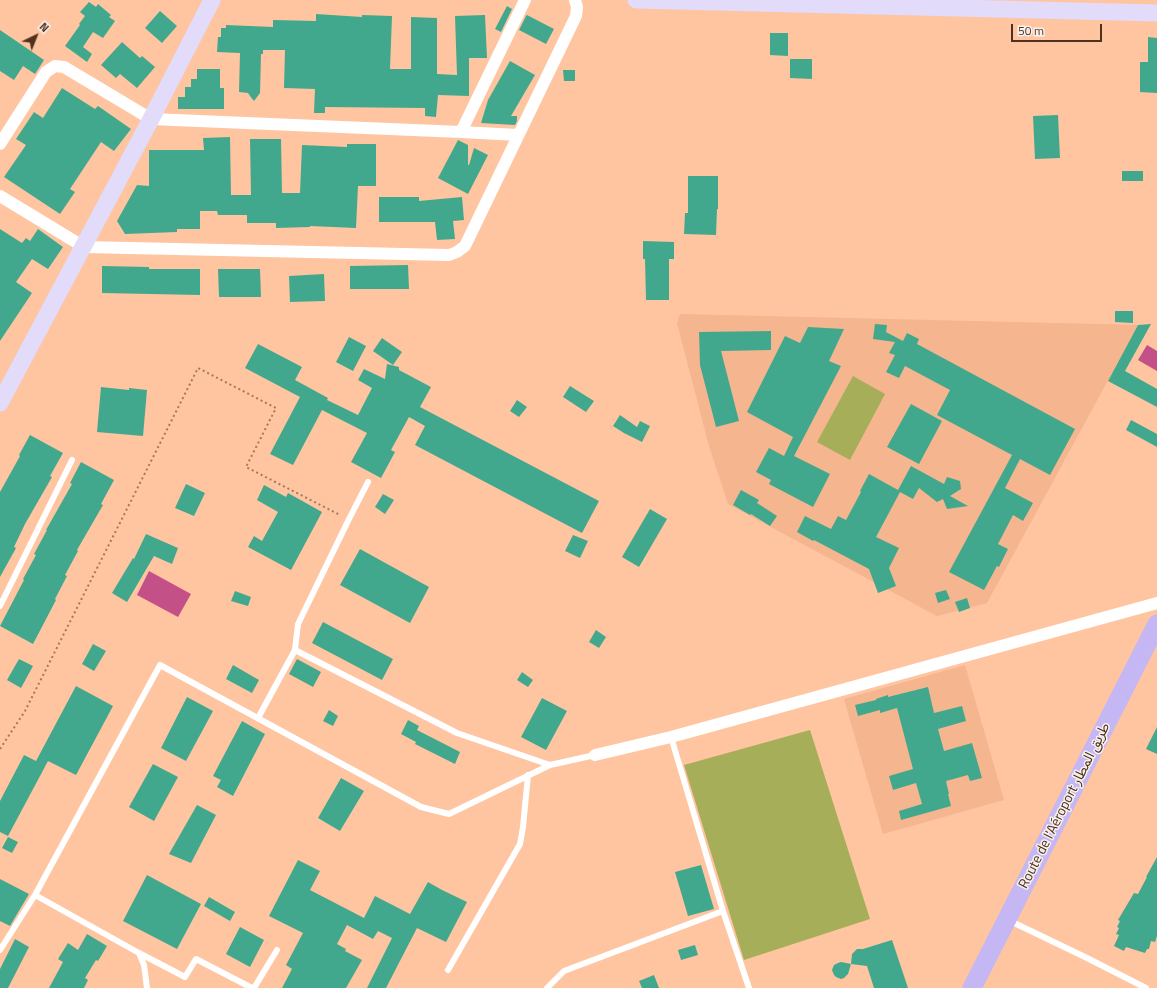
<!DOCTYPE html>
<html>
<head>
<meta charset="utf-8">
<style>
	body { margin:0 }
	#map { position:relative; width:1157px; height:988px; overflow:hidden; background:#ffc4a0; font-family:"Titillium Web",sans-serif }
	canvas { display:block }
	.north { position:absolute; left:16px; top:16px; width:40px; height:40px; -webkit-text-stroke:3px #f9f1ed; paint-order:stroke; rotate:43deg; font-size:11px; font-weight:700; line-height:16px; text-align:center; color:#4e311e }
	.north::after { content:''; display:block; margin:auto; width:14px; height:18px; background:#4e311e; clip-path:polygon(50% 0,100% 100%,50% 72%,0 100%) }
	.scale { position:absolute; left:1011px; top:24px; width:91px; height:18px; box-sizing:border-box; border:2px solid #4e311e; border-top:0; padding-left:5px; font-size:12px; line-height:14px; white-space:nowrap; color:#4e311e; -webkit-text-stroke:3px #f9f1ed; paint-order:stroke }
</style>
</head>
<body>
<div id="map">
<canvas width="1157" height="988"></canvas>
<div class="north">N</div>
<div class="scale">50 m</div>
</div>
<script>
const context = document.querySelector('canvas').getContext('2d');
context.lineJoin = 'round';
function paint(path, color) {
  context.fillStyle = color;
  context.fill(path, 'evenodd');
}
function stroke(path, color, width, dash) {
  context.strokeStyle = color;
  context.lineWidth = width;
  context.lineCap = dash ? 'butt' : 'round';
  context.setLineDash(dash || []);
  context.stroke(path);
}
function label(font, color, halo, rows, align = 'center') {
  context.font = font + ' "Titillium Web","Noto Sans Arabic",sans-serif';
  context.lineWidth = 3;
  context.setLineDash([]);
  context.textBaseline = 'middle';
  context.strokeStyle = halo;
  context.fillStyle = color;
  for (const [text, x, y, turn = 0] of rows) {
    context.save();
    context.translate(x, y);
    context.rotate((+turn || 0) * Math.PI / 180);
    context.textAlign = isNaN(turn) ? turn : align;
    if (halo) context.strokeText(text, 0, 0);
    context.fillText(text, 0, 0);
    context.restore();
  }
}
paint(new Path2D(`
	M 680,314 L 1138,325 L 987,603 L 937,616 L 728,504 L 709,446 L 677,323 Z
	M 965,665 L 1004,800 L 883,834 L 844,699 Z`), '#f4b58f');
paint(new Path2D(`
	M 853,376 L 885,394 L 850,460 L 817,442 Z
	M 810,730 L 870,919 L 744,960 L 684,765 Z`), '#a7ae59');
paint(new Path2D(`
	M 1147,345 L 1157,351 L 1157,371 L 1138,360 Z
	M 149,571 L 191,594 L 178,617 L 137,595 Z`), '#c45088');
paint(new Path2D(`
	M 89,2 L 96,7 L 98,4 L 111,15 L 109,17 L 115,21 L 103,38 L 93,32 L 83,47 L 92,54 L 87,62 L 65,46 L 80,25 L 79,24 L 85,16 L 80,12 Z
	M 507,6 L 512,9 L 501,32 L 495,29 Z
	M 160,11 L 177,26 L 162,43 L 145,28 Z
	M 316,14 L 362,17 L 362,15 L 392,16 L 390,69 L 411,69 L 411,17 L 437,18 L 437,74 L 457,75 L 455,16 L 485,15 L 487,58 L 469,58 L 469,96 L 438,95 L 436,117 L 425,116 L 425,108 L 325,107 L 325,113 L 314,113 L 315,89 L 284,88 L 285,50 L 263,50 L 263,54 L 261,54 L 260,93 L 254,101 L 250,96 L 248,93 L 239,92 L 240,53 L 217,52 L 218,37 L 221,37 L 221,28 L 226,28 L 226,25 L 273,27 L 273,20 L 316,21 Z
	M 527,15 L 554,29 L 546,44 L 519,30 L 526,16 Z
	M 0,30 L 44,60 L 35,74 L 23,66 L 14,80 L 0,71 Z
	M 770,33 L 788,33 L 788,56 L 770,55 Z
	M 1148,37 L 1157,38 L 1157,93 L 1140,92 L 1140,62 L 1148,62 Z
	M 122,42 L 140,58 L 142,56 L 155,67 L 137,88 L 120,74 L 116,78 L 101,65 Z
	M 790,59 L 812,59 L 812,79 L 790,78 Z
	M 510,61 L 535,75 L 511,116 L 517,116 L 517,121 L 515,125 L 481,123 L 488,100 Z
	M 197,69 L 220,69 L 220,88 L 224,88 L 224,109 L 178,109 L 178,97 L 185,97 L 185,87 L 191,87 L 191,79 L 197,79 Z
	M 563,70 L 575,70 L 575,81 L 564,81 Z
	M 62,88 L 95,109 L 98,106 L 131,129 L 114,151 L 101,142 L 70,189 L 75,192 L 60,214 L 4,177 L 26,145 L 16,139 L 34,112 L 43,118 Z
	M 1058,115 L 1060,158 L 1035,159 L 1033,116 Z
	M 230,137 L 231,195 L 251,195 L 250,139 L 281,139 L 282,193 L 300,193 L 302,145 L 347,147 L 347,144 L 376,144 L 376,186 L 358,186 L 356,228 L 310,226 L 310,227 L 276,228 L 276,223 L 247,223 L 247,215 L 218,215 L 217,211 L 200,211 L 200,229 L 177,229 L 177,232 L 125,234 L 117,221 L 137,185 L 149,186 L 149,150 L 204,150 L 203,138 Z
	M 458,140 L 468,145 L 468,165 L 469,165 L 474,148 L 488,155 L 468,194 L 438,178 Z
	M 1122,171 L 1143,171 L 1143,181 L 1122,181 Z
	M 688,176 L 718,176 L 718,209 L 717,209 L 716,235 L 684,234 L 685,213 L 688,213 Z
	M 379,197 L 419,197 L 419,201 L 462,197 L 464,220 L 453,221 L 455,239 L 437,240 L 435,222 L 379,222 Z
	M 0,229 L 22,243 L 26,238 L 30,241 L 38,229 L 63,247 L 48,269 L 32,259 L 16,282 L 32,293 L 0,341 Z
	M 643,241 L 674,242 L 674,259 L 669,259 L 669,300 L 646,300 L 645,259 L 643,259 Z
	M 408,265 L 409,289 L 350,289 L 350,266 Z
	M 102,266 L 149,267 L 149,269 L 200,269 L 200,295 L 102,293 Z
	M 218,269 L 260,269 L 261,297 L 219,297 Z
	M 324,274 L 325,301 L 290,302 L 289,276 Z
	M 1115,311 L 1133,311 L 1133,323 L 1115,322 Z
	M 875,324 L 887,325 L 886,332 L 903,341 L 907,333 L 919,339 L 917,344 L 1075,429 L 1050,475 L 1020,459 L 1005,488 L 1033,503 L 1023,521 L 1013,515 L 998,544 L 1008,549 L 999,567 L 997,566 L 984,590 L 949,572 L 1012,455 L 937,415 L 950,390 L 905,366 L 899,378 L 886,372 L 895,355 L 889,353 L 895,342 L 873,339 Z
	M 1151,324 L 1125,371 L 1157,389 L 1157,407 L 1108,381 L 1138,325 Z
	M 808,327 L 844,329 L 829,361 L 841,366 L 794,456 L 830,474 L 813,507 L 769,484 L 771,480 L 756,472 L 769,448 L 784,456 L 793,437 L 747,412 L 785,336 L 800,343 Z
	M 771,331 L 771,350 L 721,351 L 739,421 L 716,427 L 700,365 L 699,332 Z
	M 349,337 L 366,346 L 353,371 L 336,362 Z
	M 382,338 L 402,352 L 393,365 L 373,351 Z
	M 258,344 L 302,367 L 295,380 L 328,398 L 327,400 L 358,415 L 372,388 L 358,380 L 364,369 L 385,379 L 387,364 L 399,367 L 399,370 L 431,387 L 420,407 L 599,501 L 582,533 L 415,445 L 425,426 L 409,417 L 391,450 L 395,452 L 381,478 L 351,462 L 367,433 L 322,410 L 293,465 L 270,454 L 300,397 L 245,368 Z
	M 570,386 L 594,401 L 586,412 L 563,397 Z
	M 101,387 L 129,390 L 129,388 L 147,390 L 143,436 L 97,432 Z
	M 517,400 L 527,407 L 519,417 L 510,411 Z
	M 911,404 L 942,421 L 919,464 L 887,447 Z
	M 620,415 L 637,427 L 640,421 L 650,426 L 642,442 L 624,433 L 613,426 Z
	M 1131,420 L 1157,434 L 1157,447 L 1126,430 Z
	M 30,435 L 63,453 L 50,476 L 52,477 L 25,524 L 14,547 L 16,548 L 0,577 L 0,492 L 20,456 L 19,455 Z
	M 81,462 L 114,480 L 101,504 L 103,505 L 77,550 L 78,551 L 65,575 L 67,576 L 55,599 L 56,600 L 33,644 L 0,626 L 24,580 L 23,579 L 36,555 L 34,554 L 47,530 L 46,530 L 72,484 L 70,483 Z
	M 911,466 L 944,484 L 947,477 L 960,481 L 961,489 L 950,496 L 968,506 L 947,509 L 943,499 L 937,502 L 919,488 L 913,499 L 900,492 L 876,537 L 899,548 L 889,568 L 896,586 L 878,593 L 869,569 L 814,540 L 813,541 L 797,532 L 805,516 L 831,529 L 838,516 L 846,520 L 861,492 L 860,491 L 869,474 L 898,490 Z
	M 186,484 L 205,493 L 194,516 L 175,508 Z
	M 264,485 L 286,497 L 288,493 L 322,512 L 291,570 L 248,547 L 254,536 L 262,541 L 278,512 L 257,500 Z
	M 741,490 L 759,500 L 757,503 L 777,516 L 770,526 L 751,514 L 750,515 L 733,505 Z
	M 383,494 L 394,500 L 385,514 L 375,507 Z
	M 650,509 L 667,519 L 639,567 L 622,557 Z
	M 146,534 L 178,548 L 172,564 L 154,556 L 127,602 L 112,593 L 133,558 L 134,559 Z
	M 573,535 L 588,541 L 580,558 L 565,551 Z
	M 360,549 L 429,587 L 410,623 L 340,585 Z
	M 946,590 L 950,599 L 938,603 L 935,593 Z
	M 235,591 L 251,597 L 248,606 L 231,601 Z
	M 967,598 L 970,608 L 959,612 L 955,602 Z
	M 323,622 L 393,659 L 382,680 L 312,643 Z
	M 596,630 L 606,637 L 599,648 L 589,642 Z
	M 93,644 L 106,651 L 94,671 L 82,664 Z
	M 19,659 L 33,666 L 21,688 L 7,680 Z
	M 297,659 L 321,672 L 313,687 L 289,674 Z
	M 233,665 L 259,680 L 252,693 L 226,679 Z
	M 522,672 L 533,680 L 528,687 L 517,680 Z
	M 76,686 L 113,706 L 76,775 L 48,761 L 8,836 L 0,832 L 0,801 L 24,755 L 36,761 Z
	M 928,687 L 934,713 L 962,706 L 966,721 L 938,729 L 944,751 L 972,743 L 982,778 L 970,781 L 968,775 L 946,781 L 949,794 L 948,794 L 951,806 L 901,820 L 899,811 L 922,804 L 916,783 L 893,790 L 889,776 L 913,769 L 897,708 L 880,713 L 880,710 L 858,716 L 855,705 L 876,700 L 876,699 L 888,695 L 888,697 Z
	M 187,697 L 213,711 L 186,761 L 161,748 Z
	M 542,698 L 567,711 L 546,750 L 521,737 Z
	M 329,710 L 338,716 L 333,726 L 323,721 Z
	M 408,720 L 419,726 L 417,730 L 460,752 L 455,764 L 415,744 L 416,742 L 401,734 Z
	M 242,721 L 265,734 L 233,796 L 217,787 L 221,780 L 213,776 Z
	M 1157,727 L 1157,754 L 1146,749 Z
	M 153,764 L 178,777 L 154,821 L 129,807 Z
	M 341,778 L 364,791 L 340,831 L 318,818 Z
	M 197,805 L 216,815 L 191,863 L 169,854 Z
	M 8,837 L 18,842 L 12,853 L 2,848 Z
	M 1157,857 L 1157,936 L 1155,942 L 1151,941 L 1149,949 L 1147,949 L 1145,953 L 1126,947 L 1124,951 L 1114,946 L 1119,935 L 1116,934 L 1119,928 L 1117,927 L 1120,921 L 1118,920 L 1134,893 L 1138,894 L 1147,877 L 1146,877 Z
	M 298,860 L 320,871 L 310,890 L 364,918 L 375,896 L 410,914 L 428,882 L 442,890 L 467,902 L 446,942 L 417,928 L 386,988 L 367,988 L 392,938 L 378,931 L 373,939 L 347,925 L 337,944 L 346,949 L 345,951 L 362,960 L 346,988 L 282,988 L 292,969 L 286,965 L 303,933 L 269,916 Z
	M 701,865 L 714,909 L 688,916 L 675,872 Z
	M 147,875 L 201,904 L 177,949 L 123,921 Z
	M 0,879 L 29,894 L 10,926 L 0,921 Z
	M 209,897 L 235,912 L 230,921 L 204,906 Z
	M 240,927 L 264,940 L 250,967 L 226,954 Z
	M 87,934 L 107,946 L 98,961 L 96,960 L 85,978 L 88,980 L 84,988 L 49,988 L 63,962 L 58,959 L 68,943 L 78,950 Z
	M 15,939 L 29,947 L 8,988 L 0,988 L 0,969 Z
	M 892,940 L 908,988 L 874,988 L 867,966 L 851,964 L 852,954 L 857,949 L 863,949 Z
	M 695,945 L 698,955 L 681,960 L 678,950 Z
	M 841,962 L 851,964 L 848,974 L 844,978 L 841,979 L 836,977 L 834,975 L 832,970 L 834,965 L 838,963 Z
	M 654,975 L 659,988 L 642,988 L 639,981 Z`), '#42a88d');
stroke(new Path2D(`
	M 0,749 L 25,711 L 198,368 L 276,408 L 246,467 L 340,515`), '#a4785d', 2, [2, 3]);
stroke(new Path2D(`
	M 0,606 L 72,460
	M 295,650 L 298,624 L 349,519 L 368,482
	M 258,718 L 295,650 L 457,733 L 550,765
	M 671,737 L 723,911 L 749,988
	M 35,895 L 139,953 L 144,965 L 147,988
	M 1008,920 L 1085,957 L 1146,988
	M 0,950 L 35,895 L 160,665 L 421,807 L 449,814 L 550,765 L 595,755
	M 139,953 L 185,977 L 196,959 L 252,988
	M 448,970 L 520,844 L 523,827 L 528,775
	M 254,988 L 277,950
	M 547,988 L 564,971 L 723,911`), '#fff', 6);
stroke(new Path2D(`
	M 461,132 L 525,0
	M 0,144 L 46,72 L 55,66 L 64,67 L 151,119 L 461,132 L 518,135
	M 0,196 L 84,247 L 449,255 L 457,252 L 465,246 L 576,16 L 577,7 L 575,0
	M 595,755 L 671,737 L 1157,603`), '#fff', 12);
stroke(new Path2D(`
	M 636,0 L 1157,13
	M 0,403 L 151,119 L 212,0`), '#e2dbf9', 17);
stroke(new Path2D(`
	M 972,988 L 1157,624`), '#c5b7f4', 19);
label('14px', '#4e311e', '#f9f1ed', [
	["Route de l'Aéroport طريق المطار",1065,806,-63]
]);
</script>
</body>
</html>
